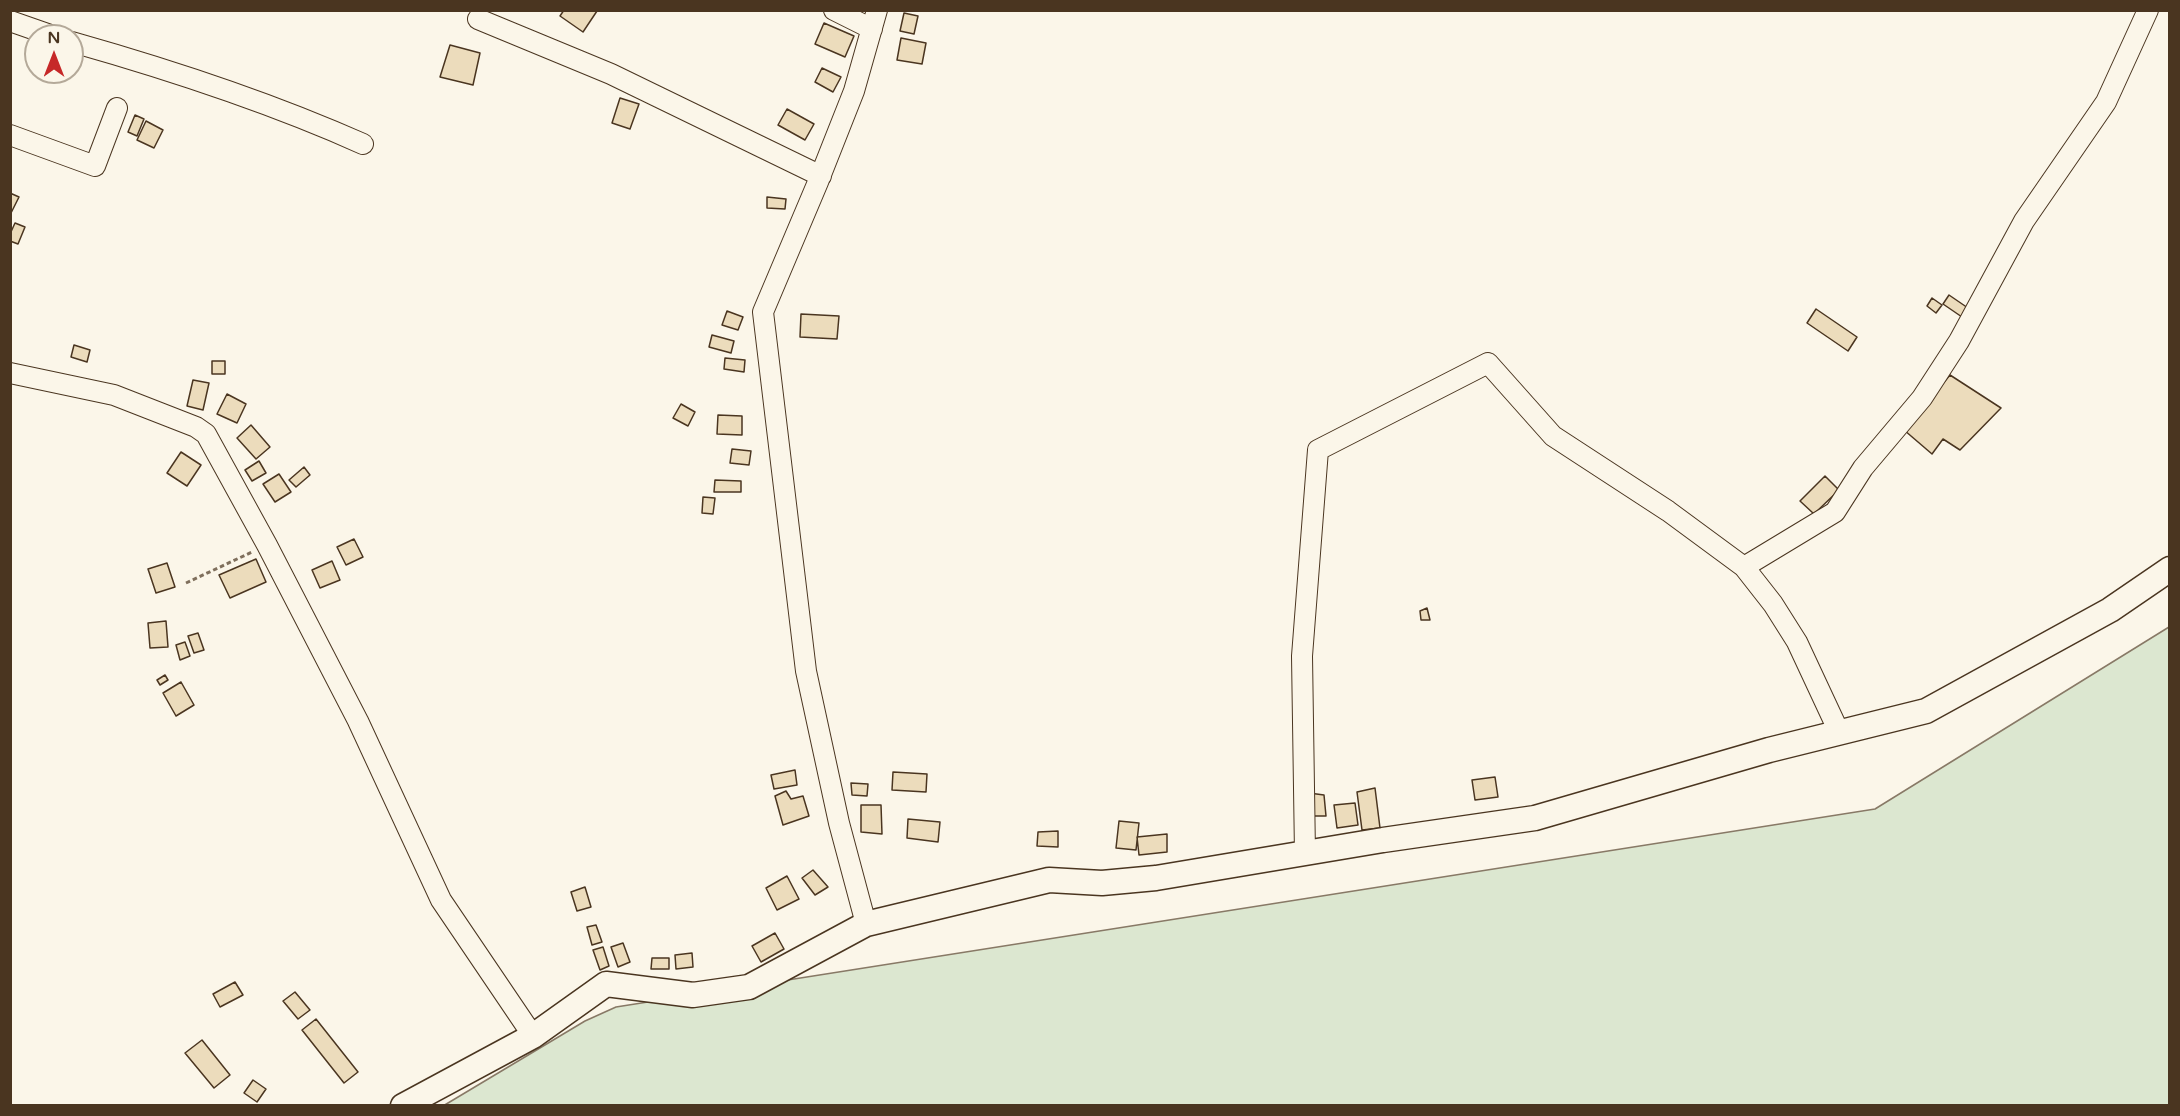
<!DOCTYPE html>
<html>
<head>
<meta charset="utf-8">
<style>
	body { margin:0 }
	#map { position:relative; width:2180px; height:1116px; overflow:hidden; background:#fbf6e9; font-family:"Varela Round",sans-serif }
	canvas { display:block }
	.frame { position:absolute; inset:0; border:12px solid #4a3520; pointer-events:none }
	.north { position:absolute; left:24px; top:24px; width:60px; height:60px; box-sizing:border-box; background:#fbf6e9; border:2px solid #b4a999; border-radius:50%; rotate:0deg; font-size:16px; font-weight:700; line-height:24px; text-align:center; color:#4a3520 }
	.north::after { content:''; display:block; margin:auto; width:21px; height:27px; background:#c62828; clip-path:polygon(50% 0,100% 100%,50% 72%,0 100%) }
</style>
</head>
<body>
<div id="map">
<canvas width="2180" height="1116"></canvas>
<div class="frame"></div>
<div class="north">N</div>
</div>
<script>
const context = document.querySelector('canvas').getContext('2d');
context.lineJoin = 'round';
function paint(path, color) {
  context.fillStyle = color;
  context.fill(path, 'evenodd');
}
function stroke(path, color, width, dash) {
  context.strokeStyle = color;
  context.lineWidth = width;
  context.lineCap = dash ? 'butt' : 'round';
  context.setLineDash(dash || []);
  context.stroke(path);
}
const green = new Path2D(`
	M 2169,627 L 2169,1105 L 443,1106 L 585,1021 L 616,1007 L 1875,809 Z`);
paint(green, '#dce7d0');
stroke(green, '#887966', 1.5);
const building = new Path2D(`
	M 564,10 L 596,10 L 597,11 L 583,32 L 560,16 Z
	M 904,13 L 918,16 L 914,34 L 900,31 Z
	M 824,23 L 854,36 L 845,57 L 815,44 Z
	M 901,38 L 926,43 L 922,64 L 897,60 Z
	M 450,45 L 480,53 L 473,85 L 440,77 Z
	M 822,68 L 841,77 L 833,92 L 815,82 Z
	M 620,98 L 639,104 L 630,129 L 612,123 Z
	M 787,109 L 814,124 L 805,140 L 778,125 Z
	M 135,115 L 144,119 L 137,136 L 128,132 Z
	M 146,121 L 163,130 L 154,148 L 137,140 Z
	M 10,193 L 19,197 L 10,215 Z
	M 767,197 L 786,199 L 785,209 L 767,208 Z
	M 15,223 L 25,227 L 18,244 L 10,241 L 10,234 Z
	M 1949,295 L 1968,308 L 1962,317 L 1943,304 Z
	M 1932,298 L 1942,305 L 1936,313 L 1927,306 Z
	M 1816,309 L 1857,337 L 1848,351 L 1807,323 Z
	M 727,311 L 743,317 L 738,330 L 722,325 Z
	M 801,314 L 839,316 L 837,339 L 800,337 Z
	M 712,335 L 734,341 L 731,353 L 709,347 Z
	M 74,345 L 90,350 L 87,362 L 71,357 Z
	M 725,358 L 745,360 L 744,372 L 724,369 Z
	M 212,361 L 225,361 L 225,374 L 212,374 Z
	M 1950,375 L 2001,408 L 1960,450 L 1943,439 L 1932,454 L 1904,430 Z
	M 193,380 L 209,383 L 203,410 L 187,406 Z
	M 227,394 L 246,404 L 237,423 L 217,414 Z
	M 681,404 L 695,412 L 688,426 L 673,418 Z
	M 718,415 L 742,416 L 742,435 L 717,434 Z
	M 251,425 L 270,447 L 256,459 L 237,438 Z
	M 732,449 L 751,451 L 749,465 L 730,463 Z
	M 181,452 L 201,465 L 187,486 L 167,473 Z
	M 259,461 L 266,473 L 252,481 L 245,470 Z
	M 304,467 L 310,475 L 296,487 L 289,480 Z
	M 279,474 L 291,492 L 275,502 L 263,484 Z
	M 1825,476 L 1839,490 L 1814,514 L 1800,501 Z
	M 715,480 L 741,481 L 741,492 L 714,492 Z
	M 703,497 L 715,498 L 713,514 L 702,513 Z
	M 354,539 L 363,557 L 346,565 L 337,547 Z
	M 256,559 L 266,582 L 230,598 L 219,575 Z
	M 332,561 L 340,580 L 320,588 L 312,570 Z
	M 167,563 L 175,587 L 156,593 L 148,569 Z
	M 1427,608 L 1430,620 L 1421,620 L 1420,611 Z
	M 166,621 L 168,647 L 150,648 L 148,623 Z
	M 198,633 L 204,650 L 194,653 L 188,636 Z
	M 185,642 L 190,656 L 180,660 L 176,645 Z
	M 165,675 L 168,680 L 160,685 L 157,680 Z
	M 181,682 L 194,705 L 176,716 L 163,693 Z
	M 795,770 L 797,785 L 774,789 L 771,775 Z
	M 893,772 L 927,774 L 926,792 L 892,790 Z
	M 1495,777 L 1498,797 L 1475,800 L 1472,780 Z
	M 851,783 L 868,784 L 867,796 L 852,795 Z
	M 1375,788 L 1380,828 L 1362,830 L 1357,792 Z
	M 786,791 L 791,799 L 803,796 L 809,816 L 783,825 L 775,796 Z
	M 1309,793 L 1324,795 L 1326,816 L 1310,816 Z
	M 1355,803 L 1358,825 L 1337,828 L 1334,805 Z
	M 861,805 L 881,805 L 882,834 L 861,832 Z
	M 908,819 L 940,822 L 938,842 L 907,838 Z
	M 1119,821 L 1139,823 L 1136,850 L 1116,848 Z
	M 1058,831 L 1058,847 L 1037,846 L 1038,832 Z
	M 1167,834 L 1167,852 L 1139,855 L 1137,837 Z
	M 813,870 L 828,887 L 815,895 L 802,878 Z
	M 787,876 L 799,899 L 777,910 L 766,888 Z
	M 585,887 L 591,907 L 577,911 L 571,892 Z
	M 596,925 L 602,942 L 592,945 L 587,927 Z
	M 775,933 L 784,949 L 761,962 L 752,946 Z
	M 623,943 L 630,962 L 618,967 L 611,947 Z
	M 603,947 L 609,966 L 600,970 L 593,950 Z
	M 692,953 L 693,967 L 676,969 L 675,955 Z
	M 652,958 L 669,958 L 669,969 L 651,969 Z
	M 235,982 L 243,995 L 220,1007 L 213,994 Z
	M 295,992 L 310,1010 L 298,1019 L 283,1001 Z
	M 316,1019 L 358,1072 L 344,1083 L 302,1030 Z
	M 202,1040 L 230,1075 L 214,1088 L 185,1053 Z
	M 253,1080 L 266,1089 L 257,1102 L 244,1093 Z`);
paint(building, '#ecdcbc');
stroke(building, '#4a3520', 1.5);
const minor = new Path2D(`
	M 834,10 L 872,29
	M 478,19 L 611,74 L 821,176
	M 10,21 L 53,36
	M 72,42 C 171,70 269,102 363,144
	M 10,135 L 95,166 L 117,108
	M 10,373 L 114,395 L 196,427 L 206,434 L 267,545 L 358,721 L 441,900 L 533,1036
	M 1839,732 L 1797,642 L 1773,604 L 1744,567 L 1835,512 L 1863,468 L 1922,398 L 1959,341 L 2024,221 L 2106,102 L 2148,10
	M 1305,854 L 1302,656 L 1318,450 L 1488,363 L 1553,436 L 1668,511 L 1744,567
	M 866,924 L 839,823 L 806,671 L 763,312 L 818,182 L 854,91 L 877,10`);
const major = new Path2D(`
	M 403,1106 L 533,1036 L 606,984 L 693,995 L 749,987 L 866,924 L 1049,880 L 1102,883 L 1156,878 L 1383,840 L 1535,818 L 1769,750 L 1926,711 L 2110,610 L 2170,569`);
stroke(minor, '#4a3520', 22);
stroke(major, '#4a3520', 27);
stroke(new Path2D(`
	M 186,583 L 252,552`), '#7f6f5c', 3, [4.5, 3]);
stroke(minor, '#fbf6e9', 20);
stroke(major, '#fbf6e9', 24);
</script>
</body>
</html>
